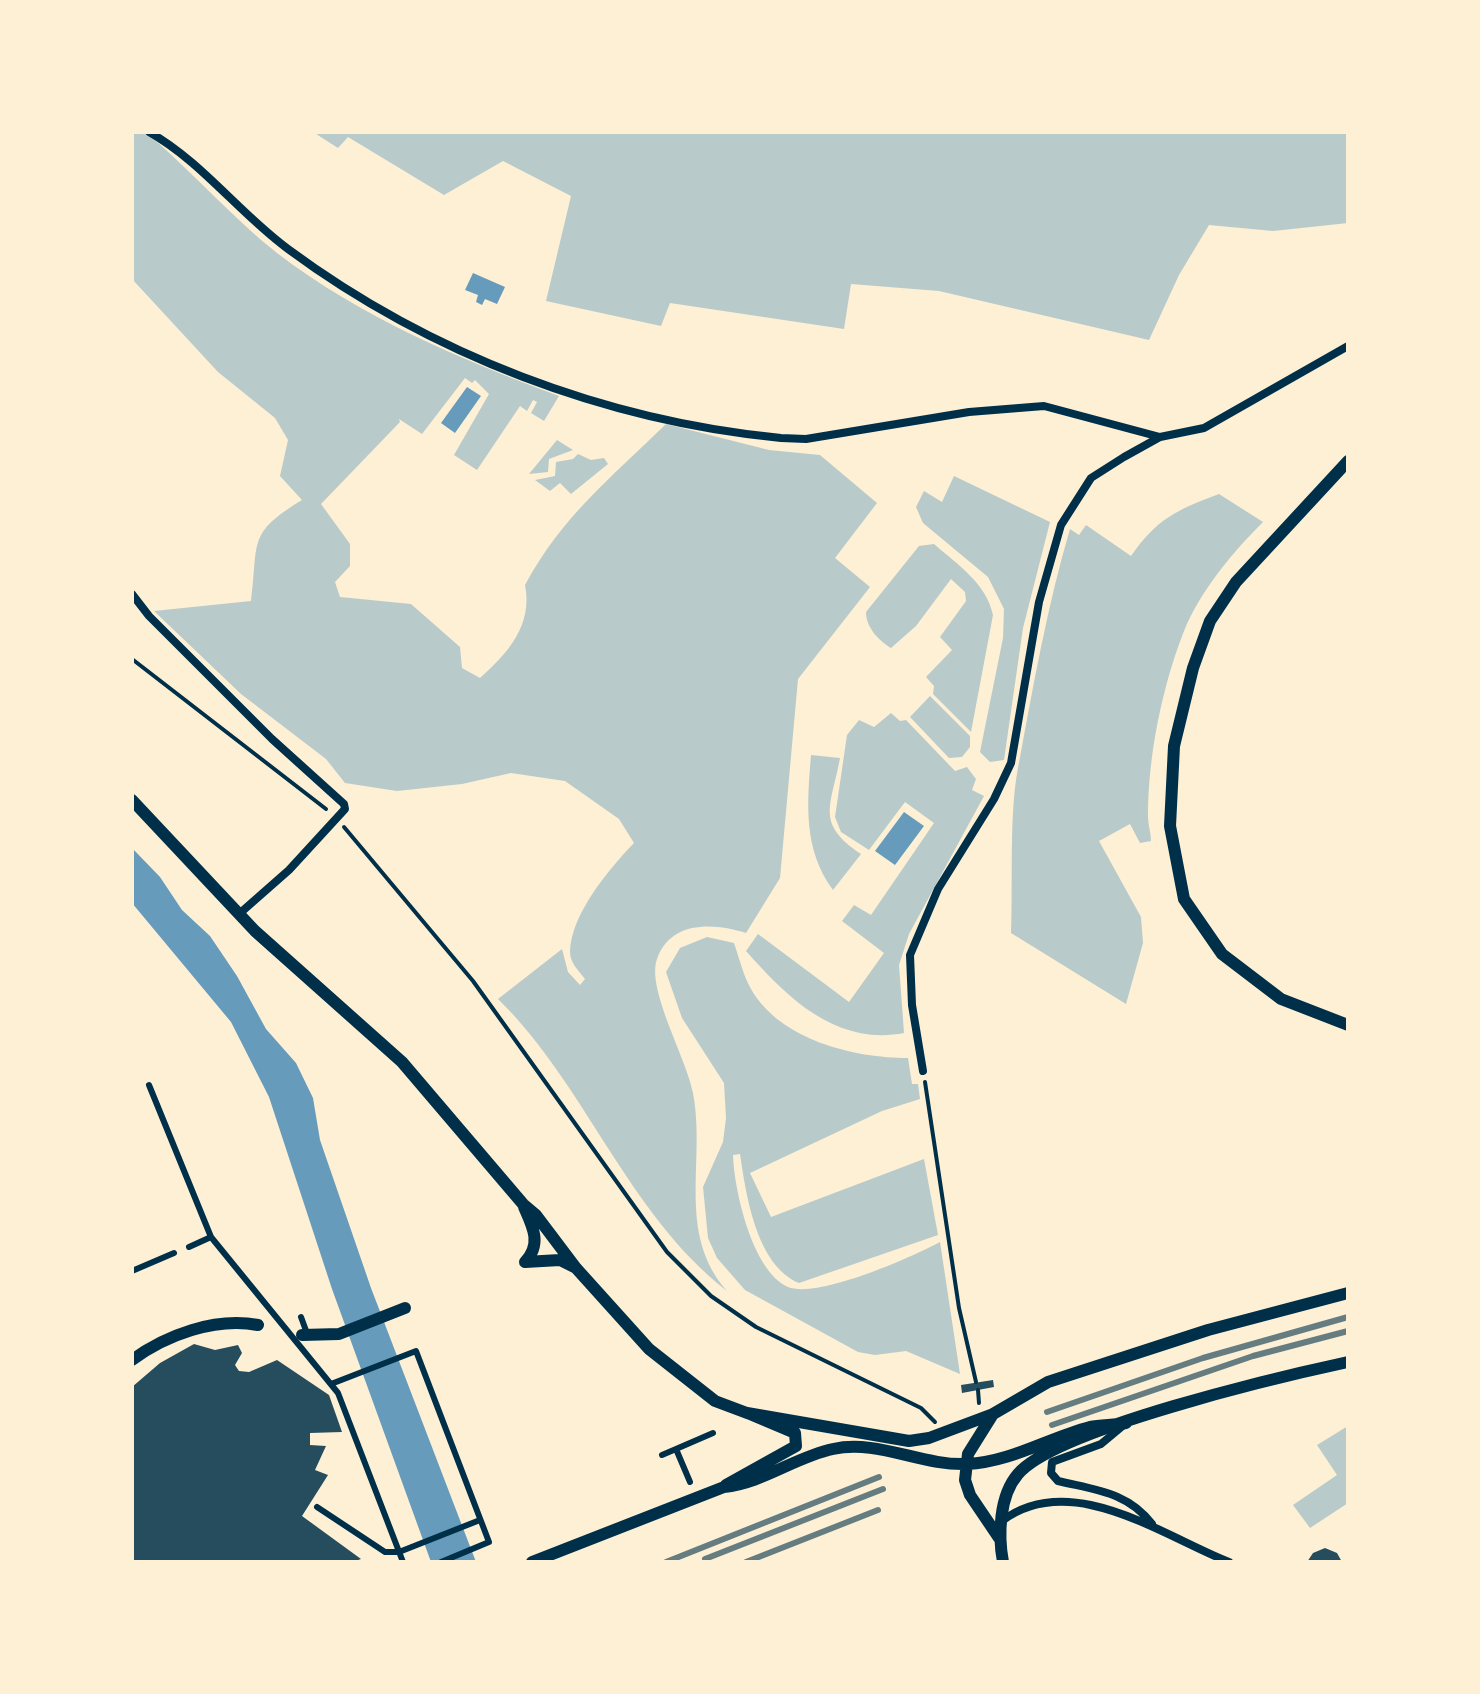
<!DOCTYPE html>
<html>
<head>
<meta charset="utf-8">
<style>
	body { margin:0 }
	#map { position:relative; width:1480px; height:1694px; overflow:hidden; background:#fdf0d5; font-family:Roboto,sans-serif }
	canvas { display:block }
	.frame { position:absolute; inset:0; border:134px solid #fdf0d5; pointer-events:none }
</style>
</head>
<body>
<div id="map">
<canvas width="1480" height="1694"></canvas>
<div class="frame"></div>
</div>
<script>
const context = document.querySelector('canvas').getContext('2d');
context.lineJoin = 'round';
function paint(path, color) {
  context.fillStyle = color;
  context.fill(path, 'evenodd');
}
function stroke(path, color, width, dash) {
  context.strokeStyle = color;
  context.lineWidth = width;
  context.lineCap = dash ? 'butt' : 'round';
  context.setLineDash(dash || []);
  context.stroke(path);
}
paint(new Path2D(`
	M 132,132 L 141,132 L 156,141 C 197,177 234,219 277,253 C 362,318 460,359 559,396 L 544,421 L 531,413 L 537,402 L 533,400 L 527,411 L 520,406 L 477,470 L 454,455 L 489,394 L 475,380 L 472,383 L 465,378 L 422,434 L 399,419 L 400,422 L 321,504 L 350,544 L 350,566 L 335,582 L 340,597 L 411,604 L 460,647 L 462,668 L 480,678 C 508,653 533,625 525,585 C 563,515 610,479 666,424 L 769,450 L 820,455 L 877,503 L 835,558 L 870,587 L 798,679 L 780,878 L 746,933 C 714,923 671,920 657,959 C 646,989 687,1059 693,1093 C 706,1162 676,1233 727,1291 C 627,1213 586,1085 498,999 L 562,949 L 568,972 L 580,985 L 585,979 C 579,971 570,963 570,952 C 571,914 609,869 634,843 L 619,819 L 565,781 L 511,773 L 462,784 L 397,791 L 345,783 L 326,759 L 241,694 L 154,611 L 251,601 C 259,542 246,534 302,500 L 280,476 L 288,440 L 275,418 L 218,372 L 132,279 Z
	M 313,132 L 1348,132 L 1348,223 L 1273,231 L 1209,225 L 1179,275 L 1149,340 L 939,291 L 851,284 L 844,329 L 670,303 L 661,326 L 546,301 L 571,196 L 503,161 L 444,195 L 348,137 L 338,148 Z
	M 557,440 L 573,450 L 549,459 L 548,472 L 529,474 Z
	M 578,454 L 591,460 L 604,458 L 608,464 L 571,494 L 560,483 L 550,491 L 535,480 L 555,476 L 556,462 L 573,459 Z
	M 954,476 L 1050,522 L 1023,628 L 1004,760 L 990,762 L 980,752 L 1003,638 L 1004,609 L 988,577 L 923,523 L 916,507 L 924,491 L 942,502 Z
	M 1219,494 L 1263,522 C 1232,553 1201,590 1184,631 C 1162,687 1148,756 1148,817 C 1148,825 1151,833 1151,841 L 1140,843 L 1130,824 L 1099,841 L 1141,917 L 1143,943 L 1126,1004 L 1011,933 C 1013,883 1009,814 1018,768 C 1033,687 1047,607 1070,529 L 1079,535 L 1086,525 L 1131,556 C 1157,519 1176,510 1219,494 Z
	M 934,544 C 958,565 986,583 993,615 L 971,732 L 933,694 L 934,686 L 926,677 L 952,650 L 940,637 L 966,601 L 965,592 L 951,579 L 916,626 L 891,648 C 878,640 866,627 866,612 L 919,546 Z
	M 930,696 L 970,736 L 970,747 L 962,757 L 949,758 L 910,717 Z
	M 891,713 L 900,721 L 906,720 L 955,771 L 967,767 L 976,779 L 972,790 L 984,796 L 909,934 L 899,965 L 904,1033 C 835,1046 787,997 746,951 L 758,934 L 849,1002 L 884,953 L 842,921 L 854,905 L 871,915 L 934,823 L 905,802 L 869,850 L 841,832 L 835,817 L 847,735 L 859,720 L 874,727 Z
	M 811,755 L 840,758 C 831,807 815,823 861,854 L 833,890 C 803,849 807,804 811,755 Z
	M 707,937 L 734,943 C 739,957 743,975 751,989 C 780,1040 854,1058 908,1058 L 912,1084 L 918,1084 L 920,1099 L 882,1111 L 750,1173 L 771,1217 L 924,1159 L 938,1235 L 799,1283 C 756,1265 746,1194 740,1154 L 733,1155 C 734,1189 752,1271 788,1287 C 818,1299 912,1257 940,1242 L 960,1374 L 906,1351 L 875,1355 L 858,1352 L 745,1290 L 717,1258 L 708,1238 L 703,1187 L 723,1142 L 726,1118 L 724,1083 L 682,1018 L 666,972 L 680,948 Z
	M 1348,1426 L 1348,1503 L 1310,1528 L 1293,1505 L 1337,1475 L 1317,1445 Z`), '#b9caca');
paint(new Path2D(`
	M 473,273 L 505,287 L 497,304 L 485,299 L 482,305 L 476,302 L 478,295 L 465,290 Z
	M 467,387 L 481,396 L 455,433 L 441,423 Z
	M 904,812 L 924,826 L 895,865 L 875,851 Z
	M 132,848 L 160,877 L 182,910 L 210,936 L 237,976 L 266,1029 L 296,1063 L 313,1098 L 320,1140 L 371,1288 L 476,1562 L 431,1562 L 332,1289 L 269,1097 L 231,1022 L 132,903 Z`), '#669bbc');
paint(new Path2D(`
	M 194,1344 L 215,1350 L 238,1345 L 242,1353 L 235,1365 L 239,1371 L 249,1372 L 277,1360 L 329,1395 L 342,1432 L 310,1433 L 310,1445 L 326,1446 L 315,1470 L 328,1475 L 302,1516 L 361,1559 L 353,1562 L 132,1562 L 132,1387 L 160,1363 Z
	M 993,1380 L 994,1387 L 962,1393 L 961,1385 Z
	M 1325,1548 L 1337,1553 L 1342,1562 L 1307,1562 L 1313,1553 Z`), '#264d5e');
stroke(new Path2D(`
	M 132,659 L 326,809
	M 344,827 L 473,981 L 667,1252 L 711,1296 L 756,1327 L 921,1408 L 935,1422
	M 925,1082 L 959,1308 L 976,1382
	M 978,1390 L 979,1403`), '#003049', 4);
stroke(new Path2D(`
	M 149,1085 L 211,1237 L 338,1393 L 403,1562
	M 189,1247 L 211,1237
	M 132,1271 L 174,1253
	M 301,1317 L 308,1336
	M 331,1384 L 416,1351 L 489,1542 L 441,1562
	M 676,1449 L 713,1433
	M 662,1455 L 676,1449 L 690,1482
	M 317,1507 L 385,1552 L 399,1552 L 480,1520`), '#003049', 6);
stroke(new Path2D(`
	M 149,132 C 201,161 240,214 288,249 C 430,354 605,421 781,438 L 806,439 L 969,412 L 1044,406 L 1160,437
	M 132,594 L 149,616 L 272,739 L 344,804 L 345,809 L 289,870 L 239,914
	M 923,1071 L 912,1005 L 910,955 L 938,889 L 994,799 L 1011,763 L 1039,602 L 1061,525 L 1091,478 L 1124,457 L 1160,437 L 1204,428 L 1348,346
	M 1125,1424 L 1101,1444 L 1052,1462 L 1051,1473 L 1058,1481 C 1095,1490 1128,1492 1152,1524
	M 1002,1521 C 1071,1469 1163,1536 1229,1562`), '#003049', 8);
stroke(new Path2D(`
	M 1348,461 L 1236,582 L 1210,621 L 1193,668 L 1174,746 L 1170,826 L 1184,899 L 1222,954 L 1281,999 L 1348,1025
	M 132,800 L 255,931 L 402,1062 L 523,1204 L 536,1215 L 576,1268 L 649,1349 L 715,1401 L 747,1413 L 909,1441 L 929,1438 L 993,1414
	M 524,1207 C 533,1227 542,1244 525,1262
	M 525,1262 L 560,1260 L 576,1268
	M 302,1335 L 339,1334 L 405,1308
	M 132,1360 C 166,1335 215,1317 258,1325
	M 726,1485 L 796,1446 L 795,1433 L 750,1414
	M 999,1538 L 970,1495 L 965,1480 L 968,1454 L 993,1414 L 1048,1382 L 1208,1330 L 1348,1293
	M 532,1562 L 724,1487 C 763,1483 795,1457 833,1449 C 877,1439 922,1466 967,1464 C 1011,1462 1048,1438 1090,1427 C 1101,1425 1114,1425 1126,1423
	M 1003,1562 C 998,1535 999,1496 1018,1474 C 1056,1429 1283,1376 1348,1362`), '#003049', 12);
stroke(new Path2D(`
	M 1047,1412 L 1203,1358 L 1348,1317
	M 1052,1425 L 1253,1356 L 1348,1331
	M 705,1559 L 883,1489
	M 666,1562 L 879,1477
	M 746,1562 L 878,1510`), '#657d81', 6);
</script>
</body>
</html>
